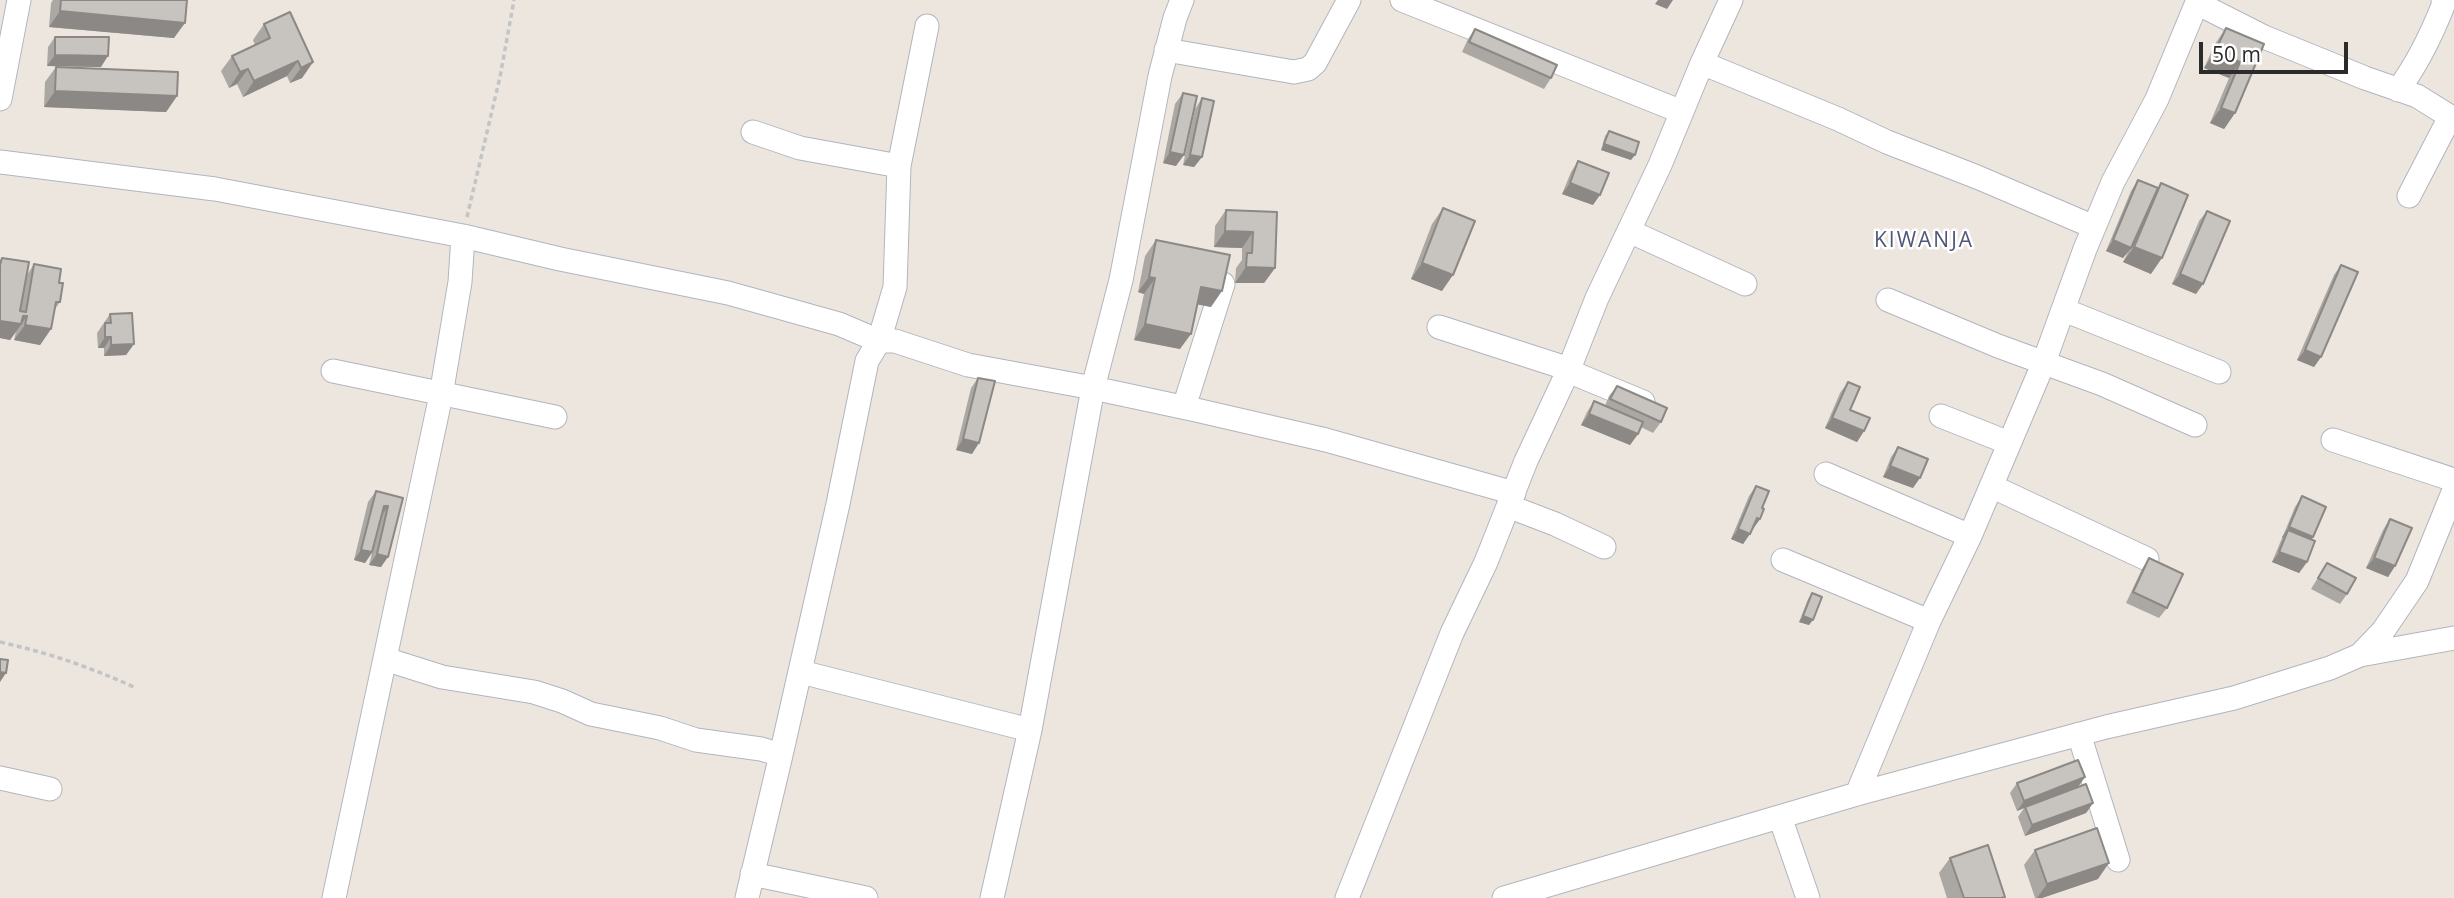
<!DOCTYPE html>
<html>
<head>
<meta charset="utf-8">
<style>
	body { margin:0 }
	#map { position:relative; width:2454px; height:898px; overflow:hidden; background:#ece6df; font-family:"Open Sans",sans-serif }
	canvas { display:block }
	.scale { position:absolute; left:2199px; top:42px; width:149px; height:32px; box-sizing:border-box; border:4px solid #2b2b2b; border-top:0; padding-left:9px; font-size:21px; line-height:24px; white-space:nowrap; color:#2b2b2b; -webkit-text-stroke:5px #fff; paint-order:stroke }
</style>
</head>
<body>
<div id="map">
<canvas width="2454" height="898"></canvas>
<div class="scale">50 m</div>
</div>
<script>
const context = document.querySelector('canvas').getContext('2d');
context.lineJoin = 'round';
function stroke(path, color, width, dash) {
  context.strokeStyle = color;
  context.lineWidth = width;
  context.lineCap = dash ? 'butt' : 'round';
  context.setLineDash(dash || []);
  context.stroke(path);
}
function paint(path, color) {
  context.fillStyle = color;
  context.fill(path, 'evenodd');
}
function label(font, color, halo, rows, align = 'center') {
  context.font = font + ' "Open Sans",sans-serif';
  context.lineWidth = 5;
  context.setLineDash([]);
  context.textBaseline = 'middle';
  context.strokeStyle = halo;
  context.fillStyle = color;
  for (const [text, x, y, turn = 0] of rows) {
    context.save();
    context.translate(x, y);
    context.rotate((+turn || 0) * Math.PI / 180);
    context.textAlign = isNaN(turn) ? turn : align;
    if (halo) context.strokeText(text, 0, 0);
    context.fillText(text, 0, 0);
    context.restore();
  }
}
const minor = new Path2D(`
	M 1402,0 L 1682,112
	M 2197,3 L 2264,37 L 2365,78 L 2417,96 L 2454,119
	M 1166,50 L 1294,72 L 1308,69 L 1315,63 L 1349,0
	M 1702,63 L 1838,119 L 1887,142 L 1977,177 L 2094,227
	M 2398,90 C 2418,63 2432,34 2444,3 L 2443,0
	M 0,99 L 19,0
	M 753,132 L 800,148 L 899,166
	M 0,162 L 215,189 L 463,236 L 560,259 L 728,293 L 839,324 L 879,341 L 895,341 L 968,365 L 1093,388 L 1196,410 L 1326,440 L 1514,493
	M 2409,196 L 2450,117
	M 1629,231 L 1745,284
	M 1888,300 L 1998,346 L 2102,384 L 2195,425
	M 2064,310 L 2219,372
	M 1439,327 L 1569,369
	M 333,371 L 555,417
	M 1568,371 L 1643,402
	M 1184,407 L 1223,284
	M 1941,416 L 2009,443
	M 2333,440 L 2454,480
	M 1826,474 L 1970,536
	M 1991,486 L 2147,559
	M 1508,506 L 1555,524 L 1604,547
	M 1783,560 L 1929,621
	M 2360,655 L 2454,638
	M 385,659 L 442,677 L 534,692 L 562,701 L 591,714 L 660,728 L 696,740 L 761,749 L 781,755 L 838,504 L 867,361 L 879,341 L 895,287 L 899,166 L 927,26
	M 801,672 L 1030,730
	M 2079,734 L 2118,860
	M 0,778 L 50,789
	M 1857,794 L 1929,621 L 1970,536 L 2044,362 L 2085,249 L 2113,182 L 2157,99 L 2198,0
	M 1780,817 L 1808,898
	M 752,874 L 866,898
	M 334,898 L 441,395 L 460,282 L 463,236
	M 747,898 L 781,755
	M 992,898 L 1030,730 L 1093,388 L 1121,280 L 1160,76 L 1175,18 L 1182,0
	M 1347,898 L 1452,633 L 1486,562 L 1526,461 L 1569,369 L 1597,298 L 1660,165 L 1702,63 L 1731,0
	M 1504,898 L 1857,794 L 2106,727 L 2234,698 L 2330,668 L 2360,655 L 2383,631 L 2417,581 L 2454,490`);
stroke(minor, '#b2b5bd', 25);
stroke(new Path2D(`
	M 467,217 L 500,77 L 514,0
	M 0,642 C 49,653 90,667 136,688`), '#c4c4c4', 3.5, [5, 3.5]);
stroke(minor, '#fff', 23);
paint(new Path2D(`
	M 53,0 L 187,0 L 174,38 L 49,27 L 51,3 Z
	M 264,24 L 313,62 L 302,78 L 290,83 L 287,76 L 243,97 L 237,84 L 229,88 L 221,71 L 232,56 L 255,45 L 253,40 Z
	M 2226,28 L 2264,44 L 2235,113 L 2224,129 L 2210,123 L 2229,78 L 2204,68 L 2215,44 Z
	M 1475,29 L 1551,78 L 1544,89 L 1462,52 L 1468,39 Z
	M 55,37 L 101,67 L 47,66 L 48,47 Z
	M 56,67 L 177,96 L 166,112 L 44,107 L 45,82 Z
	M 1183,93 L 1176,166 L 1163,163 L 1175,104 Z
	M 1202,98 L 1202,157 L 1194,167 L 1183,165 L 1195,109 Z
	M 1609,131 L 1631,160 L 1601,150 L 1605,136 Z
	M 1578,161 L 1593,205 L 1562,194 L 1571,172 Z
	M 2138,180 L 2158,188 L 2161,183 L 2151,274 L 2123,262 L 2128,252 L 2123,258 L 2106,251 L 2131,191 Z
	M 1443,208 L 1442,291 L 1411,279 L 1432,224 Z
	M 1226,210 L 1277,212 L 1275,268 L 1264,283 L 1235,283 L 1236,268 L 1242,260 L 1242,248 L 1214,247 L 1215,226 Z
	M 2207,211 L 2196,294 L 2172,284 L 2199,221 Z
	M 1156,240 L 1211,307 L 1198,304 L 1180,349 L 1134,340 L 1144,294 L 1138,292 L 1145,256 Z
	M 2,258 L 27,275 L 34,264 L 59,283 L 60,302 L 54,310 L 51,329 L 40,345 L 14,340 L 16,332 L 10,340 L 0,338 L 0,260 Z
	M 2341,265 L 2321,357 L 2314,367 L 2297,360 L 2334,275 Z
	M 110,314 L 134,344 L 126,355 L 104,356 L 104,348 L 98,348 L 97,333 Z
	M 978,378 L 972,454 L 956,450 L 971,388 Z
	M 1848,382 L 1850,410 L 1864,431 L 1857,442 L 1825,428 L 1840,393 Z
	M 1617,386 L 1661,422 L 1653,433 L 1641,427 L 1638,434 L 1630,445 L 1581,425 L 1587,412 L 1594,401 L 1605,406 L 1609,396 Z
	M 1898,447 L 1913,488 L 1883,477 L 1891,457 Z
	M 1756,486 L 1762,508 L 1760,519 L 1743,544 L 1731,539 L 1749,496 Z
	M 376,491 L 403,498 L 381,567 L 369,565 L 372,553 L 365,563 L 354,560 L 368,502 Z
	M 2302,496 L 2313,537 L 2312,539 L 2307,562 L 2299,573 L 2272,562 L 2295,507 Z
	M 2390,519 L 2395,566 L 2388,577 L 2366,568 L 2383,530 Z
	M 2149,558 L 2167,608 L 2159,618 L 2126,603 L 2142,569 Z
	M 2327,563 L 2347,594 L 2340,604 L 2311,589 Z
	M 1812,593 L 1809,625 L 1799,622 L 1808,599 Z
	M 2085,777 L 2078,787 L 2093,803 L 2086,813 L 2025,836 L 2018,817 L 2024,808 L 2017,811 L 2010,793 L 2017,783 Z
	M 2035,850 L 2098,879 L 2042,898 L 2035,898 L 2024,865 Z
	M 1950,858 L 2004,898 L 1947,898 L 1939,873 Z`), '#aba8a3');
paint(new Path2D(`
	M 1658,0 L 1673,0 L 1667,9 L 1655,4 Z
	M 60,11 L 185,23 L 174,38 L 49,27 Z
	M 2215,52 L 2240,62 L 2229,78 L 2204,68 Z
	M 55,55 L 108,56 L 101,67 L 47,66 Z
	M 298,61 L 287,76 L 243,97 L 254,81 Z
	M 313,62 L 302,78 L 290,83 L 301,68 Z
	M 248,69 L 237,84 L 229,88 L 240,72 Z
	M 55,91 L 177,96 L 166,112 L 44,107 Z
	M 2221,108 L 2235,113 L 2224,129 L 2210,123 Z
	M 1604,144 L 1635,155 L 1631,160 L 1601,150 Z
	M 1170,152 L 1184,155 L 1176,166 L 1163,163 Z
	M 1190,155 L 1202,157 L 1194,167 L 1183,165 Z
	M 1570,183 L 1600,195 L 1593,205 L 1562,194 Z
	M 1225,231 L 1253,232 L 1242,248 L 1214,247 Z
	M 2113,240 L 2131,248 L 2123,258 L 2106,251 Z
	M 2134,247 L 2162,258 L 2151,274 L 2123,262 Z
	M 1422,263 L 1453,275 L 1442,291 L 1411,279 Z
	M 1246,267 L 1275,268 L 1264,283 L 1235,283 Z
	M 2180,274 L 2203,284 L 2196,294 L 2172,284 Z
	M 1149,277 L 1155,278 L 1144,294 L 1138,292 Z
	M 1201,287 L 1222,291 L 1211,307 L 1190,303 Z
	M 23,316 L 27,316 L 10,340 L 0,338 L 0,321 Z
	M 1145,324 L 1191,334 L 1180,349 L 1134,340 Z
	M 25,325 L 51,329 L 40,345 L 14,340 Z
	M 105,337 L 111,337 L 104,348 L 98,348 Z
	M 134,344 L 126,355 L 104,356 L 111,345 Z
	M 2305,350 L 2321,357 L 2314,367 L 2297,360 Z
	M 1589,414 L 1638,434 L 1630,445 L 1581,425 Z
	M 1832,418 L 1864,431 L 1857,442 L 1825,428 Z
	M 963,439 L 979,443 L 972,454 L 956,450 Z
	M 1890,466 L 1920,478 L 1913,488 L 1883,477 Z
	M 384,506 L 388,506 L 381,517 Z
	M 1757,518 L 1760,519 L 1752,530 L 1749,528 Z
	M 2289,527 L 2313,537 L 2306,548 L 2288,530 L 2283,538 L 2282,537 Z
	M 1738,529 L 1750,534 L 1743,544 L 1731,539 Z
	M 361,550 L 372,552 L 365,563 L 354,560 Z
	M 2279,552 L 2307,562 L 2299,573 L 2272,562 Z
	M 377,554 L 388,557 L 381,567 L 369,565 Z
	M 2374,558 L 2395,566 L 2388,577 L 2366,568 Z
	M 1803,616 L 1813,620 L 1809,625 L 1799,622 Z
	M 0,672 L 6,673 L 0,682 Z
	M 2085,777 L 2077,788 L 2025,807 L 2024,808 L 2017,811 L 2024,801 Z
	M 2093,803 L 2086,813 L 2025,836 L 2032,825 Z
	M 2109,863 L 2098,879 L 2042,898 L 2037,898 L 2047,884 Z`), '#8b8885');
const building = new Path2D(`
	M 61,0 L 187,0 L 185,23 L 60,11 Z
	M 290,12 L 313,62 L 301,68 L 298,61 L 254,81 L 248,69 L 240,72 L 232,56 L 270,38 L 264,24 Z
	M 2226,28 L 2264,44 L 2235,113 L 2221,108 L 2240,62 L 2215,52 Z
	M 1475,29 L 1557,65 L 1551,78 L 1469,42 Z
	M 55,37 L 109,37 L 108,56 L 55,55 Z
	M 56,67 L 178,72 L 177,96 L 55,91 Z
	M 1183,93 L 1197,96 L 1184,155 L 1170,152 Z
	M 1202,98 L 1214,101 L 1202,157 L 1190,155 Z
	M 1609,131 L 1639,142 L 1635,155 L 1604,144 Z
	M 1578,161 L 1609,173 L 1600,195 L 1570,183 Z
	M 2138,180 L 2158,188 L 2131,248 L 2113,240 Z
	M 2161,183 L 2188,195 L 2162,258 L 2134,247 Z
	M 1443,208 L 1475,221 L 1453,275 L 1422,263 Z
	M 1226,210 L 1277,212 L 1275,268 L 1246,267 L 1247,253 L 1252,253 L 1253,232 L 1225,231 Z
	M 2207,211 L 2230,221 L 2203,284 L 2180,274 Z
	M 1156,240 L 1230,255 L 1222,291 L 1201,287 L 1191,334 L 1145,324 L 1155,278 L 1149,277 Z
	M 2,258 L 29,262 L 20,311 L 26,312 L 34,264 L 61,269 L 59,283 L 63,283 L 60,302 L 56,302 L 51,329 L 25,325 L 27,316 L 23,316 L 21,324 L 0,321 L 0,265 Z
	M 2341,265 L 2358,272 L 2321,357 L 2305,350 Z
	M 132,313 L 134,344 L 111,345 L 111,337 L 105,337 L 105,323 L 111,323 L 110,314 Z
	M 978,378 L 995,381 L 979,443 L 963,439 Z
	M 1848,382 L 1860,387 L 1850,410 L 1870,418 L 1864,431 L 1832,418 Z
	M 1617,386 L 1667,408 L 1661,422 L 1610,399 Z
	M 1594,401 L 1643,422 L 1638,434 L 1589,414 Z
	M 1898,447 L 1928,459 L 1920,478 L 1890,466 Z
	M 1756,486 L 1769,491 L 1762,508 L 1764,509 L 1760,519 L 1757,518 L 1750,534 L 1738,529 Z
	M 376,491 L 403,498 L 388,557 L 377,554 L 388,506 L 384,506 L 372,552 L 361,550 Z
	M 2302,496 L 2326,507 L 2313,537 L 2289,527 Z
	M 2390,519 L 2412,528 L 2395,566 L 2374,558 Z
	M 2288,530 L 2315,541 L 2307,562 L 2279,552 Z
	M 2149,558 L 2183,574 L 2167,608 L 2133,592 Z
	M 2327,563 L 2356,578 L 2347,594 L 2318,578 Z
	M 1812,593 L 1822,597 L 1813,620 L 1803,616 Z
	M 0,659 L 8,660 L 6,673 L 0,672 Z
	M 2078,760 L 2085,777 L 2024,801 L 2017,783 Z
	M 2086,784 L 2093,803 L 2032,825 L 2025,807 Z
	M 2097,828 L 2109,863 L 2047,884 L 2035,850 Z
	M 1988,845 L 2005,897 L 2001,898 L 1964,898 L 1950,858 Z`);
paint(building, '#c7c3be');
stroke(building, '#8b8885', 2);
context.letterSpacing = '2px';
label('21px', '#505778', '#fff', [
	["KIWANJA",1924,241]
]);
context.letterSpacing = '0px';
</script>
</body>
</html>
